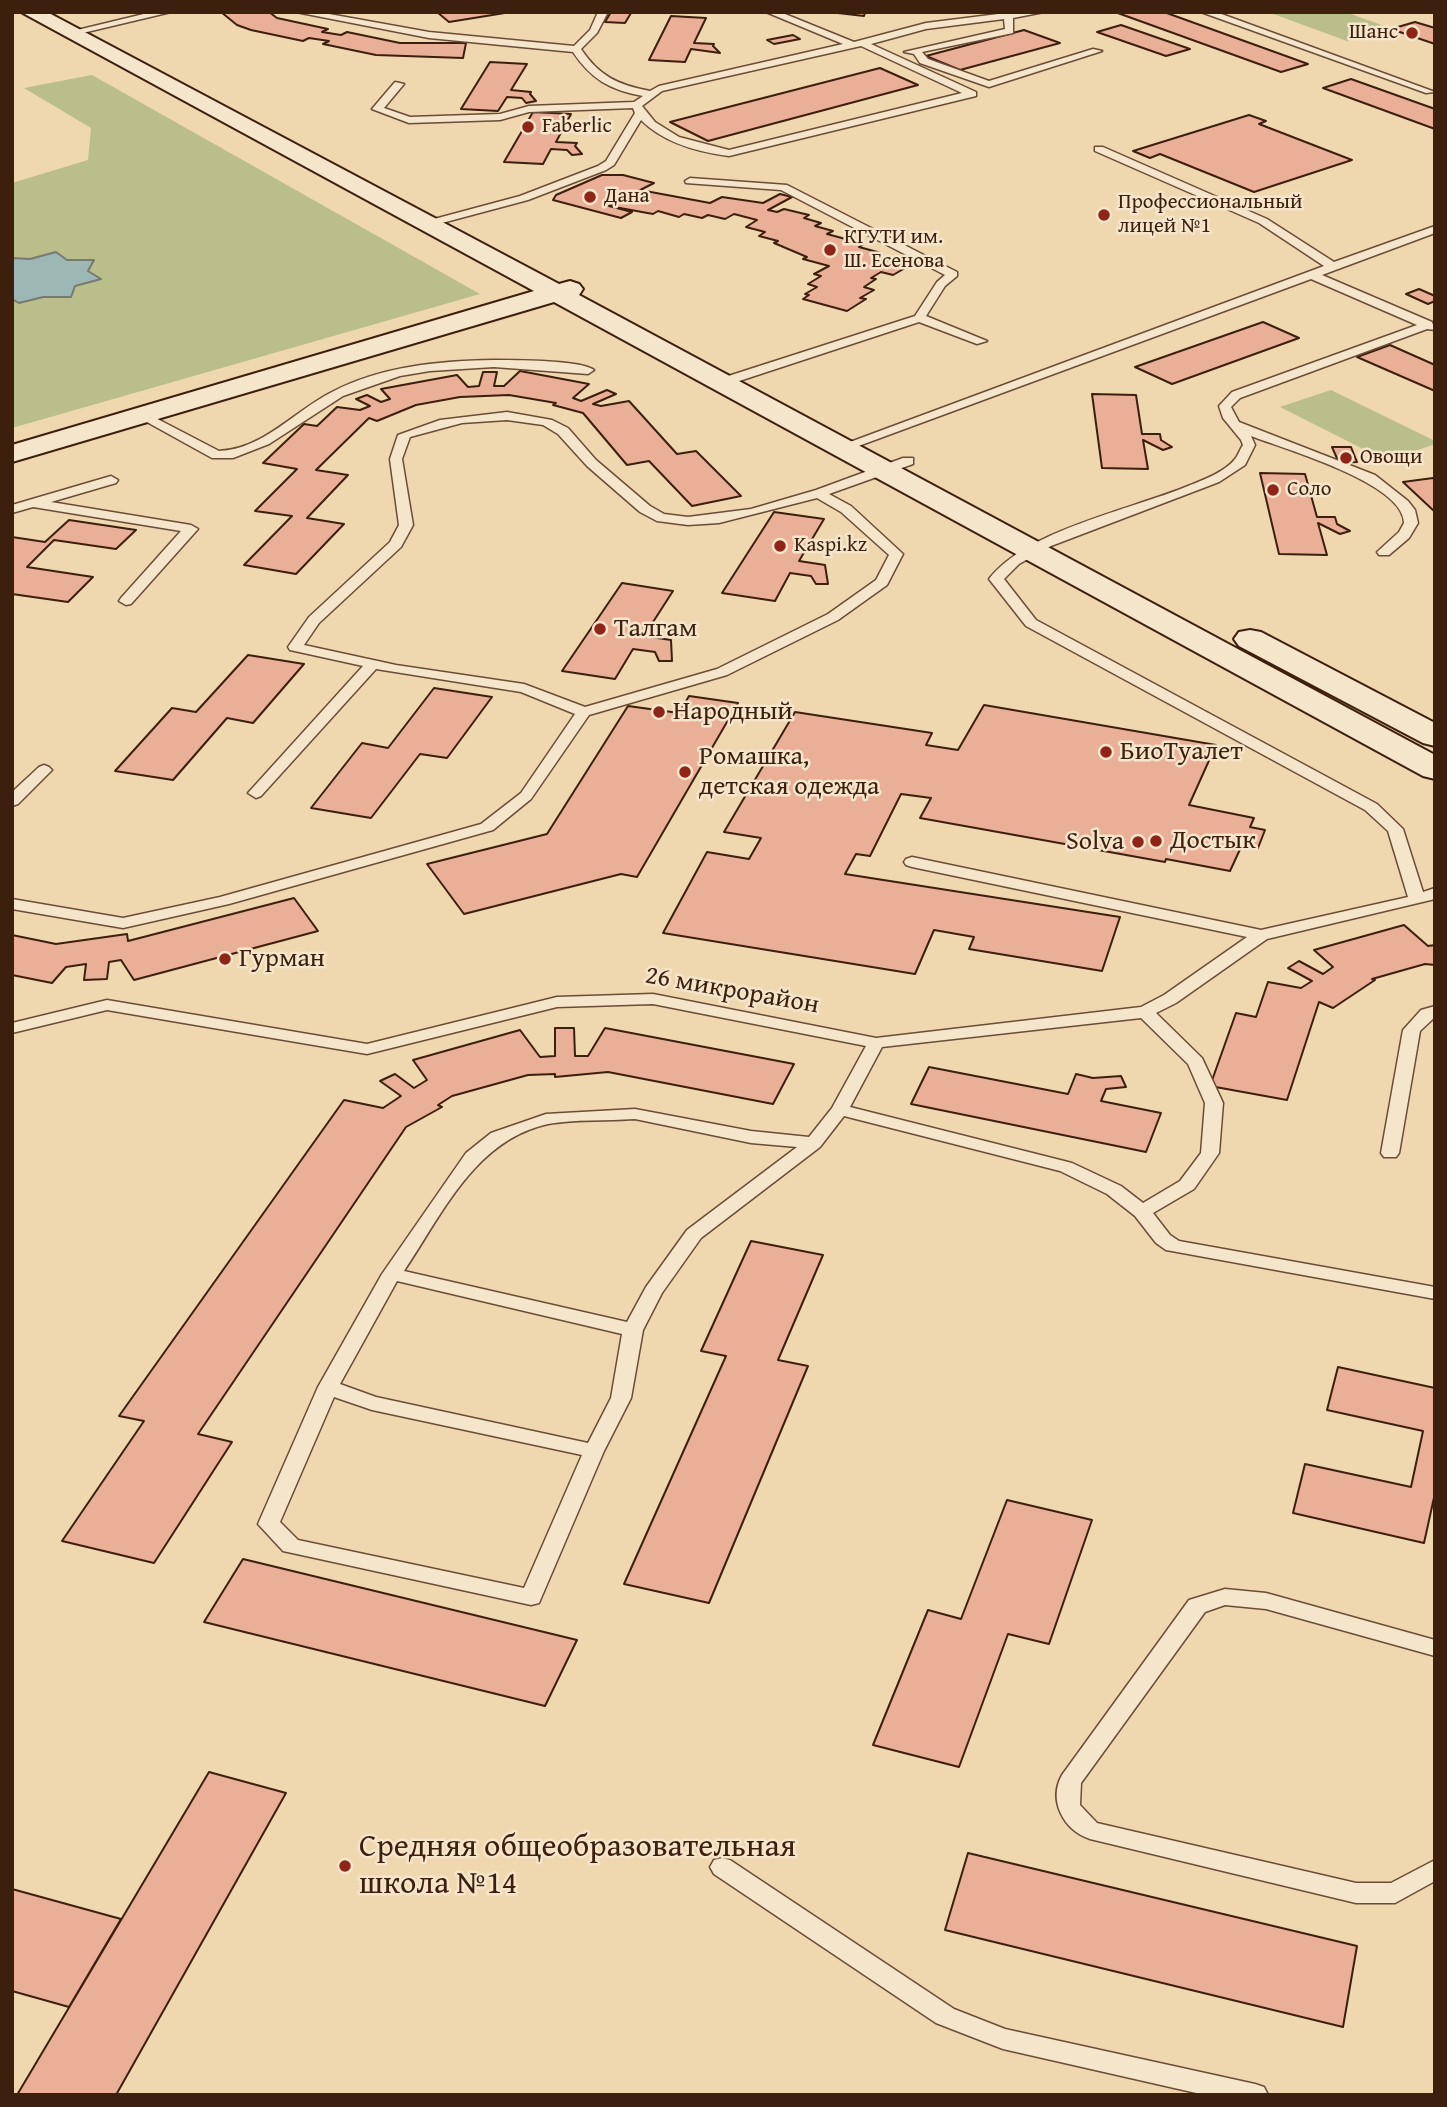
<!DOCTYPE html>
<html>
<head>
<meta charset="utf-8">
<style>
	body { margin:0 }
	#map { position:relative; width:1447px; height:2107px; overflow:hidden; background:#efd7af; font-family:"Gentium Book Plus",serif }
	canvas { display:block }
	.frame { position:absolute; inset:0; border:14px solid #3d1f0d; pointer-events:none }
</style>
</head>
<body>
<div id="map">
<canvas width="1447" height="2107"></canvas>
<div class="frame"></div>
</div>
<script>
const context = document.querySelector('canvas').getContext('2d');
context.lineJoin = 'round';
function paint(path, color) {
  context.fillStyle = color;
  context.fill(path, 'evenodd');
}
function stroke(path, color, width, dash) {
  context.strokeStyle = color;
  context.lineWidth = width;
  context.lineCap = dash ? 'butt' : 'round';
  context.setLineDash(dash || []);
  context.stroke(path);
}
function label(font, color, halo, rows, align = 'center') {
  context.font = font + ' "Gentium Book Plus",serif';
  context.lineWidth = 5;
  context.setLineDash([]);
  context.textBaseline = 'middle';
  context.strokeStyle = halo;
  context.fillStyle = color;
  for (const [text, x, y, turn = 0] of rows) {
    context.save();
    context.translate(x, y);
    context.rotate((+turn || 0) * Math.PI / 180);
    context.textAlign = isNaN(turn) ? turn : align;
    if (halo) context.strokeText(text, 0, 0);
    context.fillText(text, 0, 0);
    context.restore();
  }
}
paint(new Path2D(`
	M 1268,12 L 1345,12 L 1390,28 L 1347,41 Z
	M 92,75 L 480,294 L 12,428 L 12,183 L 88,160 L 91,128 L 24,88 Z
	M 1331,390 L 1435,441 L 1435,444 L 1387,461 L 1280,407 Z`), '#b9be8b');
const water = new Path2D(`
	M 56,252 L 67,260 L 94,260 L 88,271 L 101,279 L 75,286 L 71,297 L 43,297 L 19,303 L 12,299 L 12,258 L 30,259 Z`);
paint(water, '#9db7b4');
stroke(water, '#777a71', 2);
const building = new Path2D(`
	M 221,12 L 269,12 L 277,18 L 328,29 L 322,32 L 341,35 L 347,32 L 400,43 L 466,43 L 463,58 L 376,55 L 323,44 L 329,41 L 309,38 L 303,41 L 251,30 L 237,25 Z
	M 437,12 L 511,12 L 449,22 Z
	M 611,12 L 622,12 L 631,13 L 625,23 L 605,22 Z
	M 829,12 L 865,12 L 864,16 Z
	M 1115,12 L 1164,12 L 1308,64 L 1281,72 Z
	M 671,16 L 706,18 L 694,43 L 714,44 L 713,46 L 720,53 L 691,49 L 685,62 L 649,60 Z
	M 1415,22 L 1435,28 L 1435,44 L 1391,29 Z
	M 1121,25 L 1190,49 L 1166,56 L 1097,32 Z
	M 1024,30 L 1060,43 L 960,70 L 926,56 Z
	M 793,35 L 800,39 L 774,44 L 767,40 Z
	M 490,62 L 527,64 L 511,90 L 531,92 L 530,94 L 536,101 L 526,103 L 522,98 L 507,97 L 498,111 L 461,109 Z
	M 880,68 L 918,85 L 708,141 L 670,122 Z
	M 1351,79 L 1435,109 L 1435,129 L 1323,88 Z
	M 533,112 L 571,114 L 556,142 L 577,143 L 575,146 L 582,154 L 572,155 L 567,150 L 551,149 L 543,164 L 504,162 Z
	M 1249,115 L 1266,121 L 1259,124 L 1352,160 L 1254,192 L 1160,154 L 1150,158 L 1133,151 Z
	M 602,175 L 623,175 L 654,183 L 609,206 L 632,212 L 621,218 L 553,200 L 556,195 Z
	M 640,190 L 710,203 L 722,197 L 763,203 L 780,194 L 792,197 L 768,210 L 777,212 L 784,209 L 809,215 L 804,218 L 821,223 L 815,226 L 833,231 L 827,234 L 864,244 L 859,247 L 881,253 L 876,256 L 907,267 L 893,275 L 881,272 L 871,278 L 876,279 L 864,287 L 874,290 L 860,298 L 866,299 L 847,311 L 803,299 L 809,295 L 805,294 L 817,287 L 808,284 L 821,276 L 814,274 L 829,266 L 803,259 L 807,257 L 774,243 L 778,241 L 759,236 L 765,232 L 746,227 L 757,220 L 734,214 L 725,219 L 708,215 L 702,218 L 684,214 L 679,217 L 658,211 L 653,214 L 609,206 Z
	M 1419,289 L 1435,296 L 1435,301 L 1428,304 L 1406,294 Z
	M 1263,322 L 1299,338 L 1172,384 L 1135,367 Z
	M 1390,345 L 1435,365 L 1435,391 L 1357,357 Z
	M 520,371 L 589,384 L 573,398 L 581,401 L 607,390 L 616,394 L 593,404 L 601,406 L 629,401 L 677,454 L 696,451 L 741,496 L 692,506 L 649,461 L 627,465 L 583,413 L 553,405 L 556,403 L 509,395 L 460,397 L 416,405 L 377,421 L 369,418 L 316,470 L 348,475 L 307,518 L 344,524 L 296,574 L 244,565 L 292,516 L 255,511 L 297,469 L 263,463 L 304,424 L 317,426 L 337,407 L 360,410 L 370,406 L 356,399 L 367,395 L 381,402 L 390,399 L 381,389 L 457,375 L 468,387 L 479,386 L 483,372 L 497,372 L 494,386 L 504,386 Z
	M 1092,394 L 1136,395 L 1142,434 L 1160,434 L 1161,440 L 1172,447 L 1163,450 L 1143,440 L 1148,469 L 1102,468 Z
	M 1332,447 L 1351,447 L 1357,462 L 1339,463 Z
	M 1260,473 L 1305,474 L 1317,517 L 1335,517 L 1337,524 L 1350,531 L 1340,534 L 1318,523 L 1327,555 L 1279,554 Z
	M 1433,478 L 1435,480 L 1434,511 L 1403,482 Z
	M 774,512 L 824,519 L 799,561 L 825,565 L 828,584 L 816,584 L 811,576 L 790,573 L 775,601 L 722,593 Z
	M 69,520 L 136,530 L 116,549 L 54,540 L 27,567 L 93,577 L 68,602 L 12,594 L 12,537 L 45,542 Z
	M 622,583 L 673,591 L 644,636 L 671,640 L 672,661 L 659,661 L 655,652 L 633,649 L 615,679 L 562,671 Z
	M 248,655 L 304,664 L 253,723 L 227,718 L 173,780 L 115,771 L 172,708 L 196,712 Z
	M 434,688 L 492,697 L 447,758 L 420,754 L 371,818 L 311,808 L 362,743 L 388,748 Z
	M 689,696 L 738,703 L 637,877 L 621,874 L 464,914 L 427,864 L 547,834 L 628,706 L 679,713 Z
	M 984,705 L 1216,745 L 1189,805 L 1254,818 L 1250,827 L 1265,830 L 1258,848 L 1242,845 L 1230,871 L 1166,859 L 1165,862 L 920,818 L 931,798 L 901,794 L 870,856 L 856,854 L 845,874 L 1120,917 L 1102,971 L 969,949 L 974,937 L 934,930 L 915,974 L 663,933 L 707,852 L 749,859 L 761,838 L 724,832 L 795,712 L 932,733 L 926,745 L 958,750 Z
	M 294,898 L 318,931 L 134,980 L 121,960 L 109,962 L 107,979 L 84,980 L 86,964 L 66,967 L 52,983 L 12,975 L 12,935 L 56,944 L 127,934 L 128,941 Z
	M 1404,925 L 1428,946 L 1435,945 L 1435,965 L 1425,964 L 1372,979 L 1375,980 L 1333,1008 L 1319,1002 L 1287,1100 L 1210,1086 L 1236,1013 L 1256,1017 L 1268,982 L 1301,988 L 1312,981 L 1288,968 L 1299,961 L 1323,974 L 1333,967 L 1314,950 Z
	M 555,1028 L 574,1028 L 575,1056 L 588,1056 L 605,1028 L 794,1064 L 773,1104 L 608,1072 L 555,1077 L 555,1074 L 528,1075 L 452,1096 L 438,1105 L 442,1107 L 406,1127 L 198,1434 L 232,1442 L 154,1563 L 62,1541 L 144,1421 L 119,1416 L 344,1100 L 383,1108 L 401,1096 L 380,1081 L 395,1074 L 414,1088 L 427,1080 L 413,1060 L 520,1030 L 540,1057 L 555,1056 Z
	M 929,1067 L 1068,1094 L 1076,1074 L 1093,1078 L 1121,1076 L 1126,1087 L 1106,1089 L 1101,1101 L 1161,1113 L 1146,1152 L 911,1104 Z
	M 751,1241 L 823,1255 L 778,1360 L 808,1366 L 709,1603 L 624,1584 L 726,1356 L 701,1351 Z
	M 1338,1367 L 1435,1388 L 1435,1493 L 1424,1543 L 1293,1513 L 1305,1464 L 1411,1487 L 1423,1431 L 1327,1410 Z
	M 1007,1500 L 1092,1520 L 1049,1644 L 1008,1634 L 959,1767 L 873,1745 L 928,1610 L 961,1619 Z
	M 243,1559 L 577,1640 L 545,1706 L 204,1622 Z
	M 209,1772 L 286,1793 L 116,2095 L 17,2095 Z
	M 968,1853 L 1357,1946 L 1343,2027 L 945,1930 Z
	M 12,1889 L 121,1919 L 69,2007 L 12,1991 Z`);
paint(building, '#eaaf97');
stroke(building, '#3d1f0d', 2);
const lane = new Path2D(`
	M 152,12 L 171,12 L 70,36 L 65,33 Z
	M 296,12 L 318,12 L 429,32 L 574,46 L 590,30 L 598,12 L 608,12 L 597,33 L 581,49 C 599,76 618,85 650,91 L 659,86 L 843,44 L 766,12 L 780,12 L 854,42 L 926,23 L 1014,12 L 1044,12 L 1013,18 L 1013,33 L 922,52 L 928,59 L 989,81 L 1093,49 L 1102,51 L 989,87 L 920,63 L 914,54 L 904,52 L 1005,29 L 1004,19 L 926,29 L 871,44 L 976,92 L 976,96 L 729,156 C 698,152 664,143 641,120 L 614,165 L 606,170 L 528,200 L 427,227 L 421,224 L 423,222 L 520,196 L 598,166 L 606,161 L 635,113 L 633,108 L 529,112 L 500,120 L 409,123 L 372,109 L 395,82 L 404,84 L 384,108 L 410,117 L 500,114 L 529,106 L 634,102 L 643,96 C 610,90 591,79 573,52 L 429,38 ZM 861,46 L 962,93 L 729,150 L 679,137 L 655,122 L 642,106 L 662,91 Z
	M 1201,12 L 1216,12 L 1435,92 L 1426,93 Z
	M 1095,147 L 1103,147 L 1267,219 L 1334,262 L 1435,226 L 1435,233 L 1322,275 L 1432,322 L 1435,330 L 1427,329 L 1240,398 L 1231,407 L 1239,422 L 1375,475 L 1408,501 L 1415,510 L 1418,523 L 1409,538 L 1389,555 L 1379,555 L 1377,552 L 1399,532 L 1404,523 C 1404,483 1284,449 1251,436 L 1255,445 L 1245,465 L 1219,482 L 1051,546 L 1019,564 L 1004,579 L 1036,620 L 1377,804 L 1403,829 L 1423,892 L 1435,888 L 1435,899 L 1267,939 L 1176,1003 L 1156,1013 L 1202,1058 L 1223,1103 L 1219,1153 L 1194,1189 L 1153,1213 L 1170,1235 L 1179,1241 L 1435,1287 L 1435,1299 L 1166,1250 L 1156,1243 L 1135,1216 L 1107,1194 L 1060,1171 L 844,1116 L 820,1147 L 701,1238 L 662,1293 L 643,1330 L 631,1398 L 604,1451 L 539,1603 L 531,1605 L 283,1551 L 258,1524 L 318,1387 L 382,1274 L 466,1153 L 491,1133 L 546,1114 L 635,1109 L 751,1131 L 809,1137 L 832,1108 L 866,1046 L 653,1004 L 557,1007 L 367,1054 L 107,1010 L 12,1033 L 12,1023 L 107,1000 L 367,1044 L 557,997 L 653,994 L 876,1038 L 1141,1007 L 1164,995 L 1247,937 L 912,867 L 906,865 L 904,862 L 906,859 L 912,857 L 1261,930 L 1408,897 L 1388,831 L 1365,810 L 1026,626 L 989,579 C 1027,530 1130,510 1188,486 C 1203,480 1225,472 1235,459 C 1238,456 1240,449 1243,445 L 1241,440 L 1223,418 L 1219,406 L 1232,392 L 1417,325 L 1311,279 L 845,451 L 835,451 L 834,448 L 1324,266 L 1259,223 L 1095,151 ZM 1141,1018 L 1188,1064 L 1205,1103 L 1201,1153 L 1180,1181 L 1143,1203 L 1121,1186 L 1072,1163 L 850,1107 L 882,1047 ZM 635,1119 L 751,1143 L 797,1147 L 687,1230 L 646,1287 L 627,1322 L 404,1271 C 443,1213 475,1140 548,1124 C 575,1119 607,1121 635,1119 ZM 397,1281 L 622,1334 L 611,1398 L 588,1443 L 376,1397 L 340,1384 ZM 334,1397 L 372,1410 L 582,1455 L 524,1588 L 298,1540 L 280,1522 Z
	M 690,178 L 787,185 L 957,272 L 957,276 L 945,286 L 926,316 L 987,341 L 977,344 L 919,322 L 727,385 L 719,385 L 719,379 L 915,316 L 937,282 L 945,275 L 781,190 L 686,183 L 685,181 Z
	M 494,360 C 514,360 581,360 594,370 L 588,374 L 494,367 L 430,371 L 400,376 L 343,396 L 269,444 L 233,458 L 212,458 L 136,416 L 146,413 L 219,451 C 264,449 294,411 332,392 C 381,366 439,361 494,360 Z
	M 507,412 L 552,420 L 568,428 L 596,460 L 650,506 L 664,514 L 688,517 L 751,509 L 816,490 L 903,458 L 913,458 L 913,464 L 829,494 L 851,506 L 903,554 L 887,585 L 838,620 L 727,675 L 589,715 L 531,799 L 493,830 L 229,904 L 123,928 L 12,909 L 12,899 L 123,918 L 220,897 L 481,824 L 521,793 L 575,714 L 521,692 L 376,669 L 261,796 L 256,798 L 248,793 L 363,666 L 290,650 L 288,647 L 309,617 L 390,542 L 399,525 L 390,459 L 398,435 L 440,420 ZM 507,420 L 543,425 L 558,434 L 587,466 L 640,512 L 657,521 L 688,525 L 719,523 L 817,498 L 841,512 L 889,555 L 876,580 L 828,614 L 717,669 L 585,707 L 524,684 L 396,665 L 304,645 L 319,623 L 401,547 L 413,525 L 402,459 L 410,437 L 462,423 Z
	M 111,476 L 118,480 L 116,483 L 51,502 L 191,525 L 198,529 L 131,604 L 126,605 L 119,601 L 121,598 L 181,531 L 33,507 L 12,513 L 12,505 Z
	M 44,765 L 49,767 L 52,770 L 18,804 L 12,806 L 12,792 L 39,767 Z
	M 1435,1006 L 1435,1017 L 1420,1031 L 1399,1153 L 1396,1157 L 1384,1157 L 1381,1153 L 1403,1030 L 1421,1010 Z
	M 1225,1589 L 1266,1593 L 1435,1640 L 1435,1656 L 1266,1609 L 1225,1605 L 1205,1612 L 1081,1783 L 1080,1805 L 1097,1823 L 1356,1883 L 1391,1883 L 1435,1860 L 1435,1881 L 1395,1903 L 1356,1903 L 1090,1839 C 1063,1830 1048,1800 1062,1775 L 1189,1600 Z
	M 722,1858 L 730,1860 L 954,2009 L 1005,2029 L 1255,2084 L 1264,2087 L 1268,2095 L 1205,2095 L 1003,2049 L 936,2023 L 714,1874 L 710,1867 L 714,1860 Z`);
const secondary = new Path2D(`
	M 21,12 L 47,12 L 559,284 L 570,281 L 579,284 L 583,289 L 579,295 L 1435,755 L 1435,779 L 1423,776 L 554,302 L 12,462 L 12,445 L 534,291 Z
	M 1250,630 L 1261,632 L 1435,723 L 1435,746 L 1423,743 L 1239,646 L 1234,639 L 1239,632 Z`);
stroke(lane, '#6a4d36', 3);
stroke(secondary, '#3d1f0d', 4);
paint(lane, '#f5e5cb');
paint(secondary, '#f5e5cb');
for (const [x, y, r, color] of [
	[1412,33,7,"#8f2418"],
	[528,127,7,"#8f2418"],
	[590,197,7,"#8f2418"],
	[1104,215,7,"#8f2418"],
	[830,250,7,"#8f2418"],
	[1346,458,7,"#8f2418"],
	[1273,490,7,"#8f2418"],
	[780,546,7,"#8f2418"],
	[600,629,7,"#8f2418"],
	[659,712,7,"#8f2418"],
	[1106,752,7,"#8f2418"],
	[685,772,7,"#8f2418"],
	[1156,841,7,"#8f2418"],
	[1138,842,7,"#8f2418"],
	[225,959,7,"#8f2418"],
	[345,1866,7,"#8f2418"]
]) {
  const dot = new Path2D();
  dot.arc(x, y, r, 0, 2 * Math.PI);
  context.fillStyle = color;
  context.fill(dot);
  stroke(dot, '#f5e5cb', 2.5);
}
label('21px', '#3d1f0d', '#f5e5cb', [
	["Шанс",1398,33,"right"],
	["Faberlic",542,127],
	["Дана",604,197],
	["Профессиональный",1118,203],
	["лицей №1",1118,227],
	["КГУТИ им.",844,238],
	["Ш. Есенова",844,262],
	["Овощи",1360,458],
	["Соло",1287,490],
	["Kaspi.kz",794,546]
], 'left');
label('26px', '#3d1f0d', '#f5e5cb', [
	["Талгам",614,629],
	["Народный",673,712],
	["БиоТуалет",1120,752],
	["Ромашка,",699,757],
	["детская одежда",699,787],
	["Достык",1170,841],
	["Solva",1124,842,"right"],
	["Гурман",239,959]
], 'left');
label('26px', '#3d1f0d', '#f5e5cb', [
	["26 микрорайон",732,991,10]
]);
label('32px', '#3d1f0d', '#f5e5cb', [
	["Cредняя общеобразовательная",359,1848],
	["школа №14",359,1885]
], 'left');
</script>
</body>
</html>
